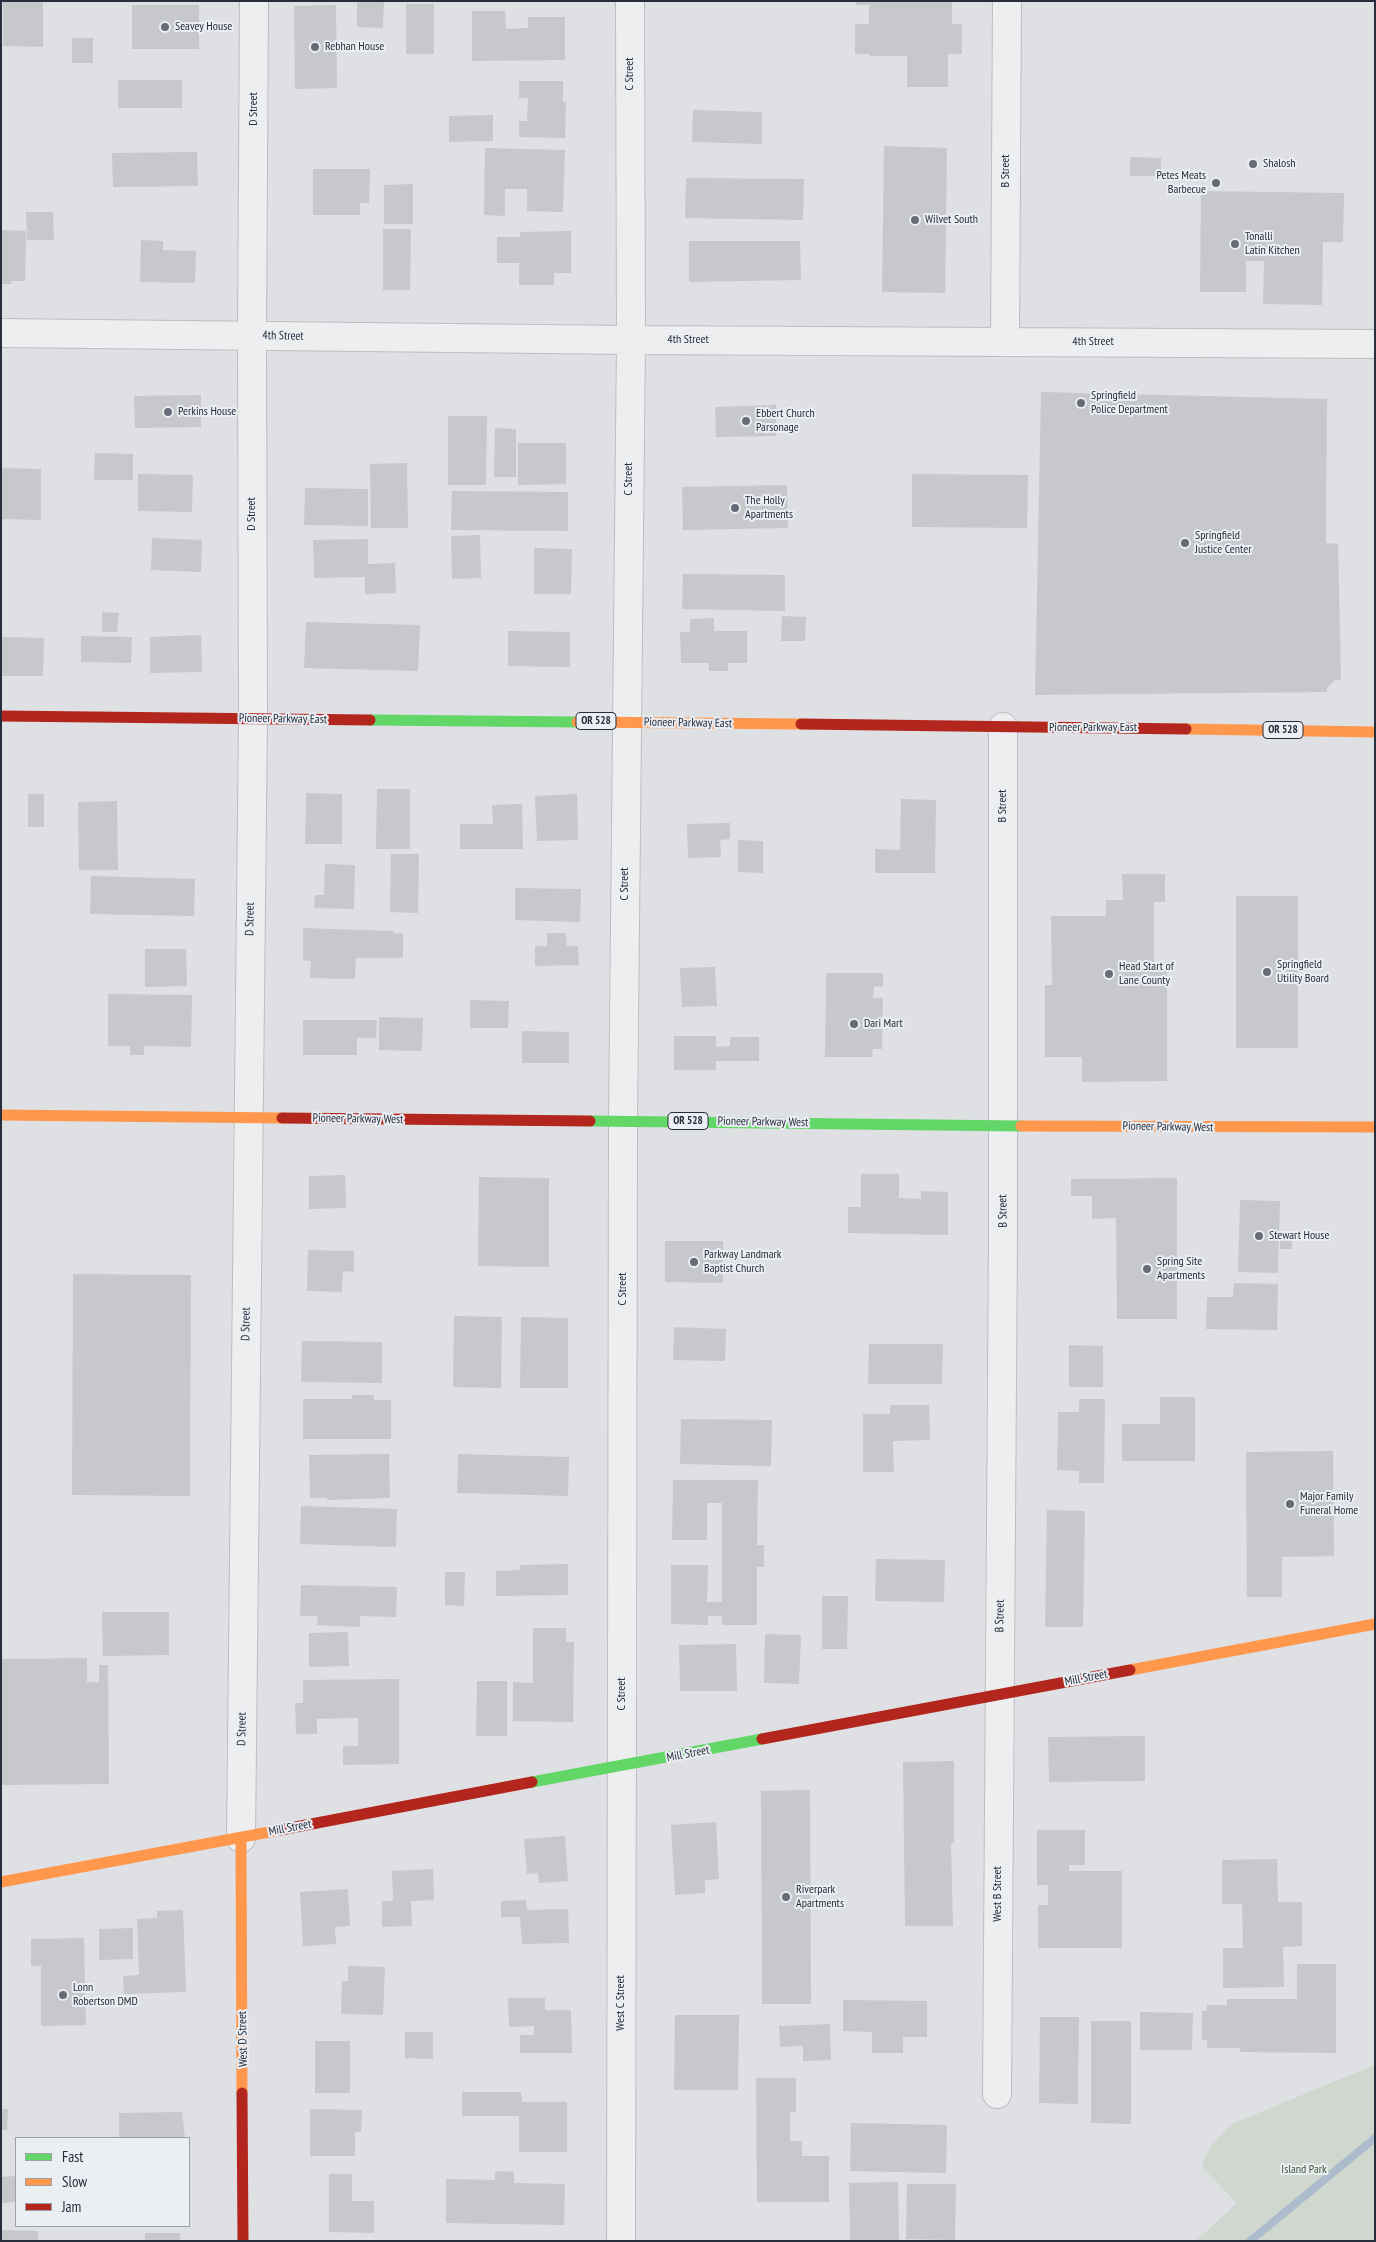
<!DOCTYPE html>
<html>
<head>
<meta charset="utf-8">
<style>
	body { margin:0 }
	#map { position:relative; width:1376px; height:2242px; overflow:hidden; background:#dee0e3; font-family:"PT Sans Narrow",sans-serif }
	canvas { display:block }
	.frame { position:absolute; inset:0; border:2px solid #262e3b; pointer-events:none }
	.legend { position:absolute; left:15px; top:2137px; width:175px; height:90px; box-sizing:border-box; background:#ebeef3; border:1px solid #9ca1a9; margin:0; padding:6px 9px; list-style:none; font-size:15px; color:#262e3b }
	.legend li { display:flex; align-items:center; gap:10px; height:25px }
	.legend b { width:25px; border:1px solid #9ca1a9 }
</style>
</head>
<body>
<div id="map">
<canvas width="1376" height="2242"></canvas>
<div class="frame"></div>
<ul class="legend">
<li><b style="height:6px;background:#63d668"></b>Fast</li>
<li><b style="height:6px;background:#ff974d"></b>Slow</li>
<li><b style="height:6px;background:#b3261e"></b>Jam</li>
</ul>
</div>
<script>
const context = document.querySelector('canvas').getContext('2d');
context.lineJoin = 'round';
function paint(path, color) {
  context.fillStyle = color;
  context.fill(path, 'evenodd');
}
function stroke(path, color, width, dash) {
  context.strokeStyle = color;
  context.lineWidth = width;
  context.lineCap = dash ? 'butt' : 'round';
  context.setLineDash(dash || []);
  context.stroke(path);
}
function label(font, color, halo, rows, align = 'center') {
  context.font = font + ' "PT Sans Narrow",sans-serif';
  context.lineWidth = 4;
  context.setLineDash([]);
  context.textBaseline = 'middle';
  context.strokeStyle = halo;
  context.fillStyle = color;
  for (const [text, x, y, turn = 0] of rows) {
    context.save();
    context.translate(x, y);
    context.rotate((+turn || 0) * Math.PI / 180);
    context.textAlign = isNaN(turn) ? turn : align;
    if (halo) context.strokeText(text, 0, 0);
    context.fillText(text, 0, 0);
    context.restore();
  }
}
paint(new Path2D(`
	M 1375,2065 L 1375,2241 L 1196,2241 L 1237,2203 L 1202,2167 C 1206,2149 1220,2135 1234,2123 Z`), '#cfd7ce');
stroke(new Path2D(`
	M 1250,2241 L 1375,2138`), '#adbccd', 8);
paint(new Path2D(`
	M 3,1 L 43,1 L 43,47 L 3,46 Z
	M 357,1 L 384,1 L 383,28 L 357,27 Z
	M 856,1 L 952,1 L 952,24 L 962,24 L 962,54 L 948,54 L 948,87 L 907,87 L 907,56 L 869,56 L 869,54 L 855,54 L 855,24 L 869,24 L 869,5 L 856,5 Z
	M 406,4 L 434,4 L 434,54 L 406,54 Z
	M 132,5 L 199,5 L 199,49 L 132,49 Z
	M 336,5 L 337,88 L 295,89 L 294,6 Z
	M 472,11 L 505,11 L 506,29 L 528,28 L 528,17 L 565,17 L 565,60 L 472,61 Z
	M 72,38 L 93,38 L 93,63 L 72,63 Z
	M 118,80 L 182,80 L 182,108 L 118,108 Z
	M 519,81 L 563,81 L 563,102 L 566,102 L 565,138 L 519,137 L 519,121 L 527,121 L 528,98 L 519,98 Z
	M 693,110 L 762,112 L 762,144 L 692,142 Z
	M 493,115 L 493,141 L 449,142 L 449,116 Z
	M 884,146 L 947,148 L 945,293 L 882,292 Z
	M 485,148 L 565,150 L 563,212 L 527,211 L 527,189 L 505,189 L 505,216 L 484,215 Z
	M 197,152 L 198,186 L 113,187 L 112,153 Z
	M 1130,157 L 1161,158 L 1161,176 L 1130,176 Z
	M 313,169 L 370,169 L 369,203 L 360,203 L 360,215 L 313,215 Z
	M 686,178 L 804,179 L 803,220 L 685,218 Z
	M 413,184 L 413,224 L 384,224 L 384,185 Z
	M 1201,191 L 1344,193 L 1343,242 L 1323,242 L 1322,305 L 1263,304 L 1264,261 L 1246,261 L 1246,292 L 1200,292 Z
	M 26,212 L 53,212 L 54,240 L 27,240 Z
	M 383,229 L 411,229 L 410,290 L 383,290 Z
	M 1,230 L 26,231 L 25,281 L 11,281 L 11,284 L 1,284 Z
	M 571,231 L 571,273 L 554,273 L 554,285 L 519,285 L 519,263 L 497,263 L 497,237 L 520,237 L 520,232 Z
	M 141,240 L 163,241 L 163,250 L 196,251 L 195,283 L 140,282 Z
	M 689,241 L 800,241 L 801,280 L 689,282 Z
	M 1041,392 L 1327,399 L 1326,543 L 1338,544 L 1341,680 L 1335,680 L 1327,688 L 1327,692 L 1035,695 Z
	M 201,395 L 201,427 L 135,428 L 134,396 Z
	M 776,405 L 776,436 L 716,437 L 715,407 Z
	M 448,416 L 487,416 L 486,485 L 448,485 Z
	M 495,428 L 516,429 L 516,477 L 494,477 Z
	M 518,443 L 566,443 L 566,484 L 518,485 Z
	M 95,453 L 133,454 L 133,480 L 94,480 Z
	M 407,463 L 408,528 L 371,528 L 370,464 Z
	M 1,468 L 41,469 L 41,520 L 1,519 Z
	M 138,474 L 193,475 L 192,512 L 138,511 Z
	M 912,474 L 1028,475 L 1027,528 L 912,527 Z
	M 787,485 L 788,528 L 683,530 L 682,487 Z
	M 305,488 L 368,489 L 368,526 L 304,525 Z
	M 452,491 L 568,492 L 568,531 L 451,530 Z
	M 480,535 L 481,578 L 452,579 L 451,536 Z
	M 152,538 L 202,540 L 201,572 L 151,570 Z
	M 368,539 L 368,564 L 395,563 L 396,593 L 365,594 L 365,577 L 314,578 L 313,540 Z
	M 534,548 L 572,549 L 571,594 L 534,594 Z
	M 683,574 L 785,575 L 785,611 L 682,609 Z
	M 102,612 L 119,613 L 117,632 L 102,632 Z
	M 782,616 L 806,617 L 805,641 L 781,641 Z
	M 714,618 L 714,631 L 747,631 L 747,663 L 728,663 L 728,671 L 709,671 L 709,663 L 681,663 L 680,632 L 690,632 L 690,619 Z
	M 306,622 L 420,625 L 418,671 L 304,668 Z
	M 508,631 L 570,632 L 570,667 L 508,666 Z
	M 201,635 L 202,672 L 150,673 L 150,637 Z
	M 81,636 L 132,637 L 131,663 L 81,662 Z
	M 1,637 L 44,638 L 43,676 L 1,676 Z
	M 377,789 L 410,789 L 410,849 L 376,849 Z
	M 306,793 L 342,794 L 342,844 L 305,844 Z
	M 28,794 L 44,794 L 44,827 L 28,827 Z
	M 577,794 L 578,840 L 537,841 L 535,796 Z
	M 901,799 L 936,800 L 935,873 L 875,873 L 875,849 L 900,850 Z
	M 117,801 L 118,870 L 79,870 L 78,802 Z
	M 522,804 L 523,849 L 460,849 L 460,824 L 493,824 L 492,805 Z
	M 730,823 L 730,839 L 720,840 L 721,857 L 688,858 L 687,824 Z
	M 738,840 L 763,841 L 763,873 L 738,872 Z
	M 391,854 L 419,854 L 418,913 L 390,912 Z
	M 325,864 L 355,865 L 354,909 L 314,908 L 315,895 L 324,895 Z
	M 1122,874 L 1165,874 L 1165,902 L 1154,902 L 1154,964 L 1167,964 L 1167,1081 L 1082,1082 L 1082,1057 L 1045,1057 L 1045,985 L 1052,985 L 1051,916 L 1106,916 L 1106,900 L 1123,900 Z
	M 91,876 L 195,879 L 194,916 L 90,914 Z
	M 515,888 L 581,889 L 580,922 L 515,920 Z
	M 1236,896 L 1298,896 L 1298,1048 L 1236,1048 Z
	M 303,928 L 394,931 L 394,933 L 403,934 L 403,958 L 356,958 L 355,979 L 310,978 L 311,961 L 303,960 Z
	M 547,933 L 566,933 L 567,946 L 578,946 L 579,965 L 535,966 L 535,946 L 547,946 Z
	M 145,949 L 186,949 L 187,986 L 145,987 Z
	M 715,967 L 717,1006 L 682,1007 L 680,968 Z
	M 826,973 L 883,973 L 883,987 L 874,986 L 873,998 L 883,998 L 882,1049 L 873,1049 L 872,1057 L 825,1057 Z
	M 108,994 L 192,995 L 191,1047 L 144,1046 L 144,1055 L 130,1055 L 130,1046 L 108,1046 Z
	M 470,1000 L 509,1001 L 508,1028 L 470,1028 Z
	M 379,1017 L 423,1018 L 422,1051 L 379,1050 Z
	M 303,1020 L 377,1020 L 376,1038 L 357,1038 L 357,1055 L 303,1055 Z
	M 522,1031 L 569,1032 L 569,1063 L 522,1063 Z
	M 674,1036 L 716,1036 L 716,1047 L 730,1046 L 730,1037 L 759,1037 L 759,1061 L 716,1061 L 716,1070 L 674,1070 Z
	M 861,1174 L 899,1174 L 899,1198 L 921,1199 L 921,1191 L 948,1192 L 948,1235 L 848,1233 L 848,1207 L 861,1207 Z
	M 345,1175 L 346,1208 L 309,1209 L 309,1176 Z
	M 479,1177 L 549,1178 L 549,1267 L 478,1266 Z
	M 1177,1178 L 1177,1319 L 1117,1319 L 1116,1218 L 1092,1219 L 1092,1196 L 1071,1196 L 1071,1179 Z
	M 1240,1200 L 1280,1201 L 1278,1273 L 1238,1272 Z
	M 1280,1234 L 1292,1234 L 1292,1249 L 1280,1249 Z
	M 665,1241 L 723,1241 L 723,1283 L 665,1282 Z
	M 308,1250 L 354,1251 L 354,1272 L 343,1271 L 342,1292 L 307,1291 Z
	M 73,1274 L 191,1275 L 190,1496 L 72,1495 Z
	M 1234,1283 L 1278,1284 L 1277,1330 L 1206,1329 L 1207,1297 L 1233,1297 Z
	M 454,1316 L 502,1317 L 501,1388 L 453,1387 Z
	M 521,1317 L 568,1318 L 568,1388 L 520,1388 Z
	M 674,1327 L 726,1329 L 725,1361 L 673,1360 Z
	M 302,1341 L 382,1342 L 382,1383 L 301,1382 Z
	M 869,1344 L 943,1344 L 942,1384 L 868,1384 Z
	M 1069,1345 L 1103,1346 L 1103,1387 L 1069,1387 Z
	M 352,1395 L 374,1395 L 374,1400 L 391,1400 L 391,1439 L 303,1439 L 303,1399 L 352,1399 Z
	M 1160,1397 L 1195,1397 L 1195,1461 L 1122,1461 L 1122,1424 L 1160,1424 Z
	M 1079,1399 L 1105,1399 L 1104,1483 L 1079,1483 L 1079,1471 L 1057,1470 L 1058,1412 L 1079,1412 Z
	M 890,1405 L 929,1405 L 930,1440 L 893,1441 L 894,1472 L 863,1472 L 863,1414 L 890,1414 Z
	M 681,1419 L 772,1420 L 771,1466 L 680,1464 Z
	M 1333,1451 L 1334,1556 L 1282,1557 L 1282,1597 L 1247,1597 L 1246,1452 Z
	M 389,1454 L 390,1498 L 327,1500 L 327,1498 L 310,1498 L 309,1455 Z
	M 458,1454 L 569,1457 L 568,1496 L 457,1493 Z
	M 673,1480 L 758,1480 L 757,1545 L 764,1545 L 764,1567 L 757,1567 L 757,1625 L 722,1625 L 722,1616 L 708,1616 L 708,1625 L 671,1624 L 671,1565 L 708,1565 L 707,1602 L 722,1602 L 722,1503 L 707,1503 L 707,1540 L 672,1540 Z
	M 301,1506 L 397,1509 L 396,1547 L 300,1544 Z
	M 1047,1510 L 1085,1511 L 1083,1627 L 1045,1627 Z
	M 876,1559 L 945,1560 L 944,1602 L 875,1601 Z
	M 568,1564 L 568,1595 L 496,1596 L 496,1571 L 520,1570 L 520,1565 Z
	M 445,1572 L 465,1572 L 464,1606 L 445,1605 Z
	M 301,1585 L 397,1587 L 396,1617 L 360,1616 L 360,1627 L 317,1625 L 318,1616 L 300,1616 Z
	M 822,1596 L 848,1596 L 847,1649 L 822,1649 Z
	M 102,1612 L 169,1612 L 169,1655 L 103,1656 Z
	M 533,1628 L 566,1628 L 566,1642 L 574,1642 L 573,1722 L 513,1721 L 513,1682 L 533,1683 Z
	M 348,1632 L 349,1666 L 309,1667 L 309,1633 Z
	M 765,1634 L 801,1635 L 799,1684 L 764,1683 Z
	M 736,1644 L 737,1691 L 680,1691 L 679,1645 Z
	M 87,1658 L 87,1682 L 99,1682 L 99,1665 L 108,1665 L 109,1784 L 1,1785 L 1,1659 Z
	M 399,1679 L 399,1764 L 343,1765 L 343,1746 L 358,1746 L 358,1718 L 317,1719 L 317,1734 L 296,1734 L 295,1703 L 303,1703 L 303,1680 Z
	M 477,1681 L 507,1681 L 507,1736 L 476,1736 Z
	M 1145,1736 L 1145,1781 L 1049,1782 L 1048,1737 Z
	M 954,1761 L 954,1843 L 951,1843 L 953,1926 L 905,1926 L 903,1762 Z
	M 810,1790 L 811,2004 L 762,2004 L 761,1791 Z
	M 716,1822 L 719,1879 L 705,1880 L 705,1893 L 675,1895 L 671,1825 Z
	M 1037,1830 L 1085,1830 L 1085,1865 L 1069,1865 L 1069,1871 L 1122,1871 L 1122,1948 L 1038,1948 L 1038,1905 L 1048,1905 L 1048,1885 L 1037,1885 Z
	M 565,1836 L 568,1881 L 539,1883 L 538,1873 L 527,1874 L 524,1839 Z
	M 1277,1859 L 1278,1902 L 1302,1902 L 1302,1946 L 1283,1947 L 1284,1987 L 1223,1988 L 1223,1948 L 1243,1948 L 1242,1904 L 1222,1904 L 1222,1860 Z
	M 433,1869 L 434,1900 L 411,1901 L 412,1926 L 382,1927 L 382,1901 L 393,1901 L 392,1871 Z
	M 348,1889 L 350,1926 L 335,1927 L 336,1944 L 303,1946 L 300,1892 Z
	M 526,1900 L 527,1910 L 568,1909 L 569,1943 L 522,1944 L 520,1917 L 501,1917 L 501,1901 Z
	M 183,1910 L 186,1992 L 124,1994 L 123,1976 L 139,1975 L 137,1919 L 157,1918 L 157,1911 Z
	M 133,1928 L 133,1959 L 99,1960 L 99,1929 Z
	M 84,1938 L 86,2025 L 41,2026 L 41,1966 L 31,1966 L 31,1939 Z
	M 1297,1964 L 1336,1964 L 1336,2053 L 1240,2052 L 1240,2048 L 1207,2048 L 1207,2040 L 1202,2040 L 1202,2011 L 1207,2011 L 1207,2005 L 1227,2005 L 1227,1999 L 1297,1999 Z
	M 348,1966 L 385,1967 L 383,2015 L 341,2014 L 342,1981 L 348,1981 Z
	M 508,1998 L 545,1998 L 545,2010 L 571,2010 L 572,2053 L 520,2053 L 520,2035 L 534,2035 L 534,2026 L 509,2027 Z
	M 843,2000 L 927,2001 L 927,2037 L 903,2037 L 903,2053 L 872,2053 L 872,2032 L 843,2031 Z
	M 1140,2012 L 1193,2013 L 1192,2050 L 1140,2050 Z
	M 675,2015 L 739,2015 L 738,2090 L 674,2090 Z
	M 1040,2017 L 1079,2017 L 1078,2104 L 1039,2103 Z
	M 1091,2021 L 1131,2021 L 1131,2124 L 1091,2123 Z
	M 830,2024 L 831,2060 L 803,2061 L 803,2046 L 780,2047 L 779,2026 Z
	M 405,2032 L 433,2032 L 433,2059 L 405,2058 Z
	M 315,2041 L 350,2041 L 350,2093 L 315,2093 Z
	M 756,2078 L 796,2078 L 796,2112 L 790,2112 L 790,2141 L 802,2141 L 802,2156 L 829,2156 L 829,2202 L 757,2202 Z
	M 462,2092 L 521,2092 L 522,2102 L 567,2102 L 567,2152 L 519,2152 L 519,2116 L 462,2116 Z
	M 1,2109 L 8,2109 L 7,2130 L 1,2130 Z
	M 310,2109 L 362,2110 L 361,2132 L 355,2132 L 355,2156 L 310,2156 Z
	M 182,2112 L 185,2138 L 119,2138 L 119,2113 Z
	M 851,2123 L 947,2125 L 946,2173 L 850,2171 Z
	M 495,2171 L 514,2172 L 514,2183 L 565,2184 L 564,2225 L 446,2223 L 446,2179 L 495,2180 Z
	M 329,2174 L 352,2174 L 352,2201 L 374,2201 L 374,2233 L 329,2232 Z
	M 16,2176 L 16,2202 L 1,2203 L 1,2177 Z
	M 898,2182 L 899,2241 L 850,2241 L 849,2183 Z
	M 907,2184 L 956,2184 L 955,2240 L 906,2239 Z
	M 1,2230 L 38,2231 L 38,2241 L 1,2241 Z
	M 145,2233 L 180,2233 L 180,2241 L 145,2241 Z`), '#c6c8cb');
const street = new Path2D(`
	M 1,333 L 631,340 L 1375,344
	M 1005,342 L 1007,1
	M 241,1838 L 253,718 L 252,336 L 254,1
	M 997,2094 L 1003,1236 L 1003,727
	M 621,2241 L 623,1120 L 631,340 L 630,1`);
stroke(street, '#bcbec1', 30);
stroke(street, '#edeef0', 28);
stroke(new Path2D(`
	M 370,720 L 577,722
	M 590,1121 L 1021,1126
	M 532,1782 L 762,1739`), '#63d668', 11);
stroke(new Path2D(`
	M 577,722 L 801,724
	M 1186,729 L 1375,732
	M 1,1115 L 282,1118
	M 1021,1126 L 1375,1127
	M 1130,1670 L 1375,1624
	M 241,1838 L 242,2093
	M 1,1882 L 280,1830`), '#ff974d', 11);
stroke(new Path2D(`
	M 1,716 L 370,720
	M 801,724 L 1186,729
	M 282,1118 L 590,1121
	M 762,1739 L 1130,1670
	M 280,1830 L 532,1782
	M 242,2093 L 243,2241`), '#b3261e', 11);
for (const [x, y, r, color] of [
	[165,27,5,"#666c76"],
	[315,47,5,"#666c76"],
	[1253,164,5,"#666c76"],
	[1216,183,5,"#666c76"],
	[915,220,5,"#666c76"],
	[1235,244,5,"#666c76"],
	[1081,403,5,"#666c76"],
	[168,412,5,"#666c76"],
	[746,421,5,"#666c76"],
	[735,508,5,"#666c76"],
	[1185,543,5,"#666c76"],
	[1267,972,5,"#666c76"],
	[1109,974,5,"#666c76"],
	[854,1024,5,"#666c76"],
	[1259,1236,5,"#666c76"],
	[694,1262,5,"#666c76"],
	[1147,1269,5,"#666c76"],
	[1290,1504,5,"#666c76"],
	[786,1897,5,"#666c76"],
	[63,1995,5,"#666c76"]
]) {
  const dot = new Path2D();
  dot.arc(x, y, r, 0, 2 * Math.PI);
  context.fillStyle = color;
  context.fill(dot);
  stroke(dot, '#ebeef3', 2);
}
for (const [x, y, w] of [
	[596,721,40],
	[1283,730,40],
	[688,1121,40]
]) {
  const box = new Path2D();
  box.roundRect(x - w / 2, y - 8.5, w, 17, 4);
  context.fillStyle = '#ebeef3';
  context.fill(box);
  stroke(box, '#262e3b', 1);
}
label('bold 11px', '#262e3b', null, [
	["OR 528",596,721],
	["OR 528",1283,730],
	["OR 528",688,1121]
]);
label('12px', '#262e3b', '#ebeef3', [
	["Seavey House",175,27],
	["Rebhan House",325,47],
	["Shalosh",1263,164],
	["Petes Meats",1206,176,"right"],
	["Barbecue",1206,190,"right"],
	["Wilvet South",925,220],
	["Tonalli",1245,237],
	["Latin Kitchen",1245,251],
	["Springfield",1091,396],
	["Police Department",1091,410],
	["Perkins House",178,412],
	["Ebbert Church",756,414],
	["Parsonage",756,428],
	["The Holly",745,501],
	["Apartments",745,515],
	["Springfield",1195,536],
	["Justice Center",1195,550],
	["Springfield",1277,965],
	["Utility Board",1277,979],
	["Head Start of",1119,967],
	["Lane County",1119,981],
	["Dari Mart",864,1024],
	["Stewart House",1269,1236],
	["Parkway Landmark",704,1255],
	["Baptist Church",704,1269],
	["Spring Site",1157,1262],
	["Apartments",1157,1276],
	["Major Family",1300,1497],
	["Funeral Home",1300,1511],
	["Riverpark",796,1890],
	["Apartments",796,1904],
	["Lonn",73,1988],
	["Robertson DMD",73,2002]
], 'left');
label('12px', '#262e3b', '#ebeef3', [
	["C Street",630,74,-90],
	["D Street",254,109,-90],
	["B Street",1006,171,-90],
	["4th Street",283,336,1],
	["4th Street",688,340],
	["4th Street",1093,342],
	["C Street",629,479,-90],
	["D Street",252,514,-90],
	["Pioneer Parkway East",283,719,1],
	["Pioneer Parkway East",688,723,1],
	["Pioneer Parkway East",1093,728],
	["B Street",1003,806,-90],
	["C Street",625,884,-90],
	["D Street",250,919,-89],
	["Pioneer Parkway West",358,1119,1],
	["Pioneer Parkway West",763,1122,1],
	["Pioneer Parkway West",1168,1127,1],
	["B Street",1003,1211,-91],
	["C Street",623,1289,-90],
	["D Street",246,1324,-89],
	["B Street",1000,1616,-89],
	["Mill Street",1086,1678,-11],
	["C Street",622,1694,-90],
	["D Street",242,1729,-89],
	["Mill Street",688,1754,-11],
	["Mill Street",290,1828,-11],
	["West B Street",998,1894,-90],
	["West C Street",621,2003,-90],
	["West D Street",243,2039,-91]
]);
label('12px', '#3b5634', '#ebeef3', [
	["Island Park",1304,2170]
]);
</script>
</body>
</html>
